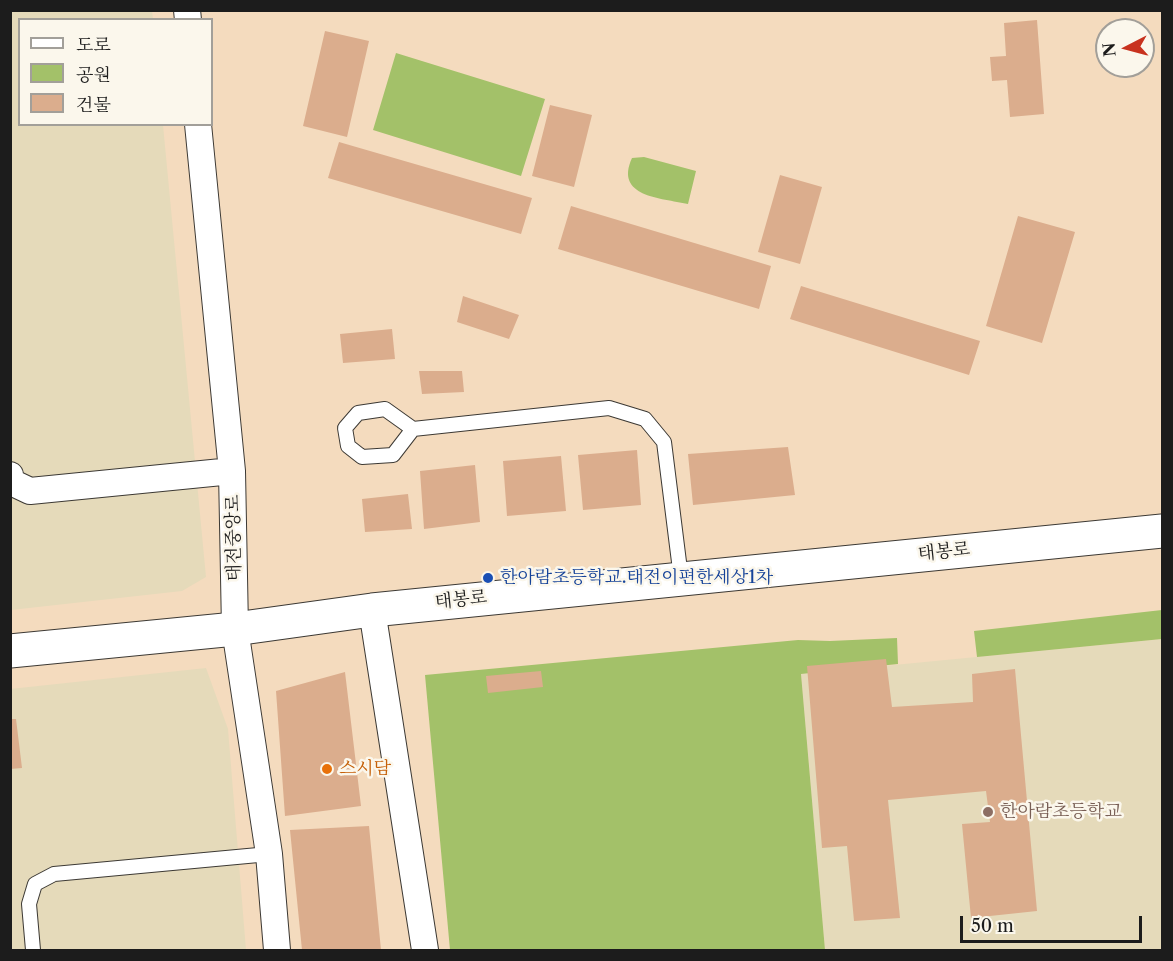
<!DOCTYPE html>
<html>
<head>
<meta charset="utf-8">
<style>
	body { margin:0 }
	#map { position:relative; width:1173px; height:961px; overflow:hidden; background:#f4dbbe; font-family:"Libre Caslon Text","Noto Serif KR",serif }
	canvas { display:block }
	.frame { position:absolute; inset:0; border:12px solid #1c1c1c; pointer-events:none }
	.legend { position:absolute; left:18px; top:18px; width:195px; height:108px; box-sizing:border-box; background:#fbf7ec; border:2px solid #a29f99; margin:0; padding:8px 10px; list-style:none; font-size:18px; color:#1c1c1c }
	.legend li { display:flex; align-items:center; gap:12px; height:30px }
	.legend b { width:30px; border:2px solid #a29f99 }
	.north { position:absolute; left:1095px; top:18px; width:60px; height:60px; box-sizing:border-box; background:#fbf7ec; border:2px solid #a29f99; border-radius:50%; rotate:264deg; font-size:16px; font-weight:700; line-height:24px; text-align:center; color:#1c1c1c }
	.north::after { content:''; display:block; margin:auto; width:21px; height:27px; background:#c8321e; clip-path:polygon(50% 0,100% 100%,50% 72%,0 100%) }
	.scale { position:absolute; left:960px; top:916px; width:182px; height:27px; box-sizing:border-box; border:3px solid #1c1c1c; border-top:0; padding-left:8px; font-size:18px; line-height:21px; white-space:nowrap; color:#1c1c1c; -webkit-text-stroke:4px #fbf7ec; paint-order:stroke }
</style>
</head>
<body>
<div id="map">
<canvas width="1173" height="961"></canvas>
<div class="frame"></div>
<ul class="legend">
<li><b style="height:8px;background:#fff"></b>도로</li>
<li><b style="height:16px;background:#a3c169"></b>공원</li>
<li><b style="height:16px;background:#dbad8d"></b>건물</li>
</ul>
<div class="north">N</div>
<div class="scale">50 m</div>
</div>
<script>
const context = document.querySelector('canvas').getContext('2d');
context.lineJoin = 'round';
function paint(path, color) {
  context.fillStyle = color;
  context.fill(path, 'evenodd');
}
function stroke(path, color, width, dash) {
  context.strokeStyle = color;
  context.lineWidth = width;
  context.lineCap = dash ? 'butt' : 'round';
  context.setLineDash(dash || []);
  context.stroke(path);
}
function label(font, color, halo, rows, align = 'center') {
  context.font = font + ' "Libre Caslon Text","Noto Serif KR",serif';
  context.lineWidth = 5;
  context.setLineDash([]);
  context.textBaseline = 'middle';
  context.strokeStyle = halo;
  context.fillStyle = color;
  for (const [text, x, y, turn = 0] of rows) {
    context.save();
    context.translate(x, y);
    context.rotate((+turn || 0) * Math.PI / 180);
    context.textAlign = isNaN(turn) ? turn : align;
    if (halo) context.strokeText(text, 0, 0);
    context.fillText(text, 0, 0);
    context.restore();
  }
}
paint(new Path2D(`
	M 10,11 L 152,11 L 153,19 L 20,20 L 20,124 L 163,125 L 206,577 L 182,591 L 11,610 Z
	M 1162,639 L 1162,950 L 825,950 L 801,674 Z
	M 206,668 L 228,729 L 246,950 L 11,950 L 10,689 Z`), '#e5daba');
paint(new Path2D(`
	M 396,53 L 545,99 L 521,176 L 373,130 Z
	M 644,157 L 696,171 L 688,204 C 661,198 614,197 632,158 Z
	M 1162,610 L 1162,639 L 977,657 L 974,631 Z
	M 897,638 L 898,664 L 801,674 L 825,950 L 450,950 L 425,675 L 798,640 L 830,641 Z`), '#a3c169');
paint(new Path2D(`
	M 1037,20 L 1044,114 L 1010,117 L 1007,80 L 992,81 L 990,57 L 1006,56 L 1004,23 Z
	M 325,31 L 369,41 L 347,137 L 303,126 Z
	M 550,105 L 592,115 L 574,187 L 532,176 Z
	M 339,142 L 532,198 L 521,234 L 328,178 Z
	M 780,175 L 822,187 L 800,264 L 758,252 Z
	M 571,206 L 771,266 L 759,309 L 558,249 Z
	M 1018,216 L 1075,232 L 1042,343 L 986,326 Z
	M 801,286 L 980,341 L 969,375 L 790,319 Z
	M 463,296 L 519,315 L 509,339 L 457,322 Z
	M 392,329 L 395,359 L 343,363 L 340,334 Z
	M 419,371 L 462,371 L 464,392 L 422,394 Z
	M 788,447 L 795,495 L 693,505 L 688,454 Z
	M 637,450 L 641,505 L 583,510 L 578,455 Z
	M 561,456 L 566,511 L 507,516 L 503,461 Z
	M 475,465 L 480,522 L 424,529 L 420,471 Z
	M 408,494 L 412,529 L 365,532 L 362,499 Z
	M 886,659 L 892,707 L 973,702 L 972,674 L 1015,669 L 1037,911 L 971,918 L 962,824 L 990,822 L 986,791 L 888,800 L 900,918 L 854,921 L 847,846 L 822,848 L 807,666 Z
	M 541,671 L 543,687 L 488,693 L 486,676 Z
	M 345,672 L 361,806 L 285,816 L 276,691 Z
	M 10,719 L 16,719 L 22,768 L 10,769 Z
	M 369,826 L 381,950 L 302,950 L 290,830 Z`), '#dbad8d');
const service = new Path2D(`
	M 413,429 L 393,455 L 362,457 L 348,446 L 345,428 L 358,413 L 385,409 L 413,429 L 609,408 L 645,419 L 664,442 L 681,578
	M 33,950 L 29,904 L 35,884 L 54,874 L 269,854`);
const minor = new Path2D(`
	M 187,10 L 188,20
	M 198,124 L 232,471 L 235,629 L 269,854 L 277,950
	M 10,475 L 11,482 L 30,491 L 232,471
	M 372,610 L 425,950`);
const tertiary = new Path2D(`
	M 10,651 L 235,629 L 372,610 L 1162,531`);
stroke(service, '#3c3934', 16);
stroke(minor, '#3c3934', 28);
stroke(tertiary, '#3c3934', 35);
stroke(service, '#fff', 14);
stroke(minor, '#fff', 26);
stroke(tertiary, '#fff', 33);
for (const [x, y, r, color] of [
	[488,578,6,"#1a4fb4"],
	[327,769,6,"#e8710a"],
	[988,812,6,"#8d6e63"]
]) {
  const dot = new Path2D();
  dot.arc(x, y, r, 0, 2 * Math.PI);
  context.fillStyle = color;
  context.fill(dot);
  stroke(dot, '#fbf7ec', 2);
}
label('18px', '#1c1c1c', '#fbf7ec', [
	["태전중앙로",234,538,-91],
	["태봉로",944,552,-6],
	["태봉로",461,600,-6]
]);
label('18px', '#164399', '#fbf7ec', [
	["한아람초등학교.태전이편한세상1차",500,578]
], 'left');
label('18px', '#c56008', '#fbf7ec', [
	["스시담",339,769]
], 'left');
label('18px', '#785e54', '#fbf7ec', [
	["한아람초등학교",1000,812]
], 'left');
</script>
</body>
</html>
